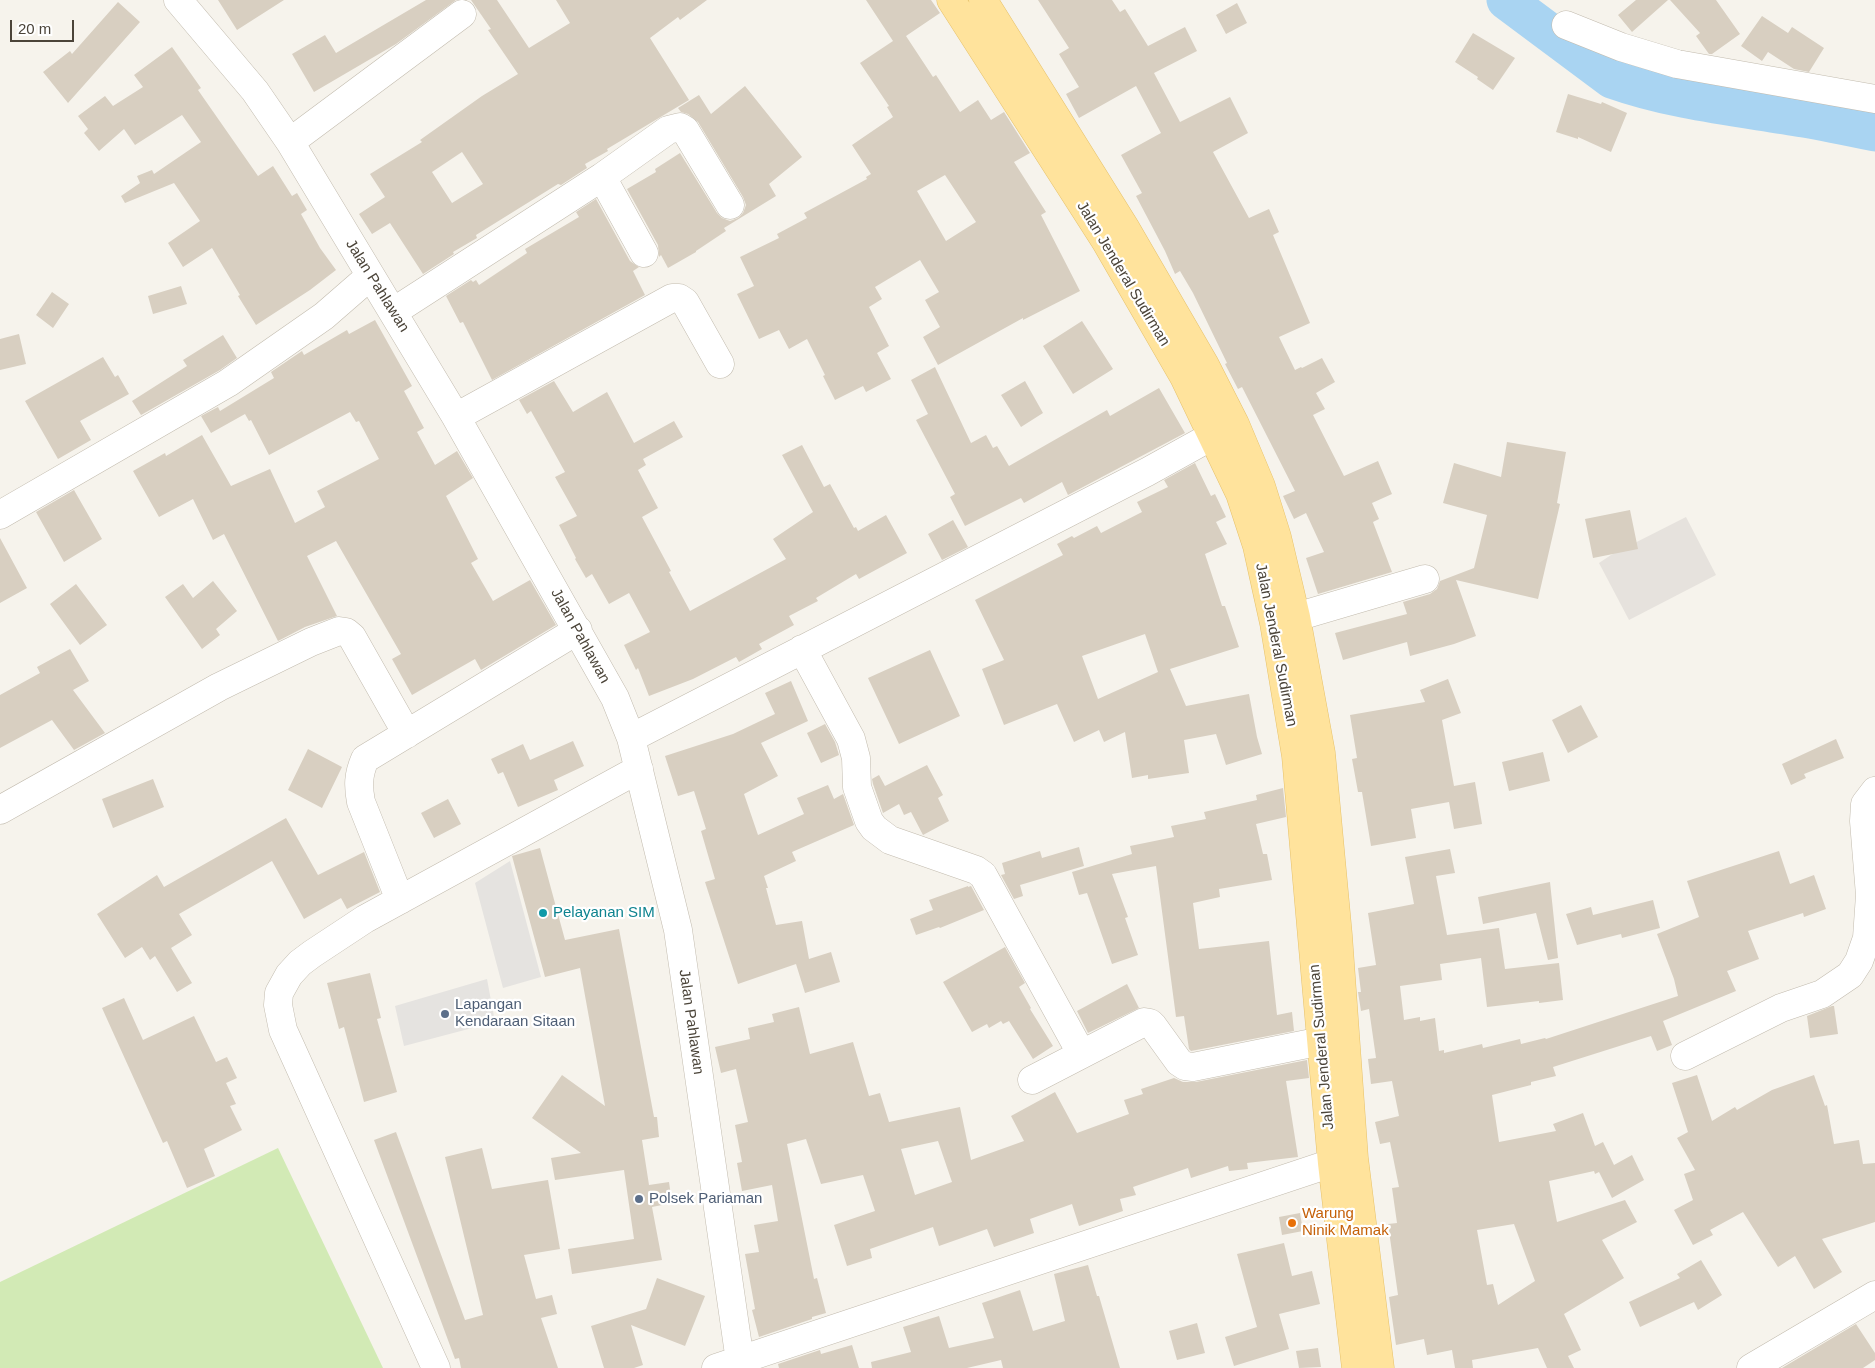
<!DOCTYPE html>
<html>
<head>
<meta charset="utf-8">
<style>
	body { margin:0 }
	#map { position:relative; width:1875px; height:1368px; overflow:hidden; background:#f6f3ec; font-family:Arial,sans-serif }
	canvas { display:block }
	.scale { position:absolute; left:10px; top:20px; width:64px; height:22px; box-sizing:border-box; border:2px solid #4b4439; border-top:0; padding-left:6px; font-size:15px; line-height:18px; white-space:nowrap; color:#4b4439; -webkit-text-stroke:4px #fff; paint-order:stroke }
</style>
</head>
<body>
<div id="map">
<canvas width="1875" height="1368"></canvas>
<div class="scale">20 m</div>
</div>
<script>
const context = document.querySelector('canvas').getContext('2d');
context.lineJoin = 'round';
function paint(path, color) {
  context.fillStyle = color;
  context.fill(path, 'evenodd');
}
function stroke(path, color, width, dash) {
  context.strokeStyle = color;
  context.lineWidth = width;
  context.lineCap = dash ? 'butt' : 'round';
  context.setLineDash(dash || []);
  context.stroke(path);
}
function label(font, color, halo, rows, align = 'center') {
  context.font = font + ' Arial,sans-serif';
  context.lineWidth = 4.5;
  context.setLineDash([]);
  context.textBaseline = 'middle';
  context.strokeStyle = halo;
  context.fillStyle = color;
  for (const [text, x, y, turn = 0] of rows) {
    context.save();
    context.translate(x, y);
    context.rotate((+turn || 0) * Math.PI / 180);
    context.textAlign = isNaN(turn) ? turn : align;
    if (halo) context.strokeText(text, 0, 0);
    context.fillText(text, 0, 0);
    context.restore();
  }
}
paint(new Path2D(`
	M 1686,517 L 1716,575 L 1629,620 L 1599,563 L 1611,555 Z`), '#e6e2dd');
paint(new Path2D(`
	M 278,1148 L 383,1368 L 0,1368 L 0,1282 Z`), '#d2eab5');
paint(new Path2D(`
	M 510,861 L 541,977 L 503,988 L 475,883 Z
	M 487,979 L 495,1022 L 404,1046 L 395,1006 Z`), '#e5e3e0');
stroke(new Path2D(`
	M 1506,0 L 1612,79 C 1674,101 1739,107 1804,118 C 1827,122 1851,127 1875,132`), '#a9d4f2', 39);
paint(new Path2D(`
	M 218,0 L 284,0 L 237,30 Z
	M 426,0 L 456,0 L 396,44 L 314,92 L 292,54 L 325,35 L 336,53 Z
	M 471,0 L 497,0 L 529,48 L 570,23 L 556,0 L 707,0 L 680,20 L 678,17 L 650,38 L 689,100 L 607,149 L 608,151 L 585,164 L 587,168 L 561,185 L 558,184 L 476,235 L 477,238 L 453,252 L 454,254 L 423,274 L 390,223 L 372,234 L 359,214 L 385,197 L 370,174 L 422,142 L 420,140 L 482,96 L 518,74 L 488,30 L 491,29 ZM 462,152 L 483,184 L 452,203 L 432,172 Z
	M 866,0 L 931,0 L 940,13 L 906,36 L 933,77 L 936,75 L 960,112 L 978,100 L 991,120 L 1004,112 L 1030,153 L 1014,162 L 1046,212 L 1041,215 L 1080,291 L 1023,320 L 1023,318 L 938,365 L 923,337 L 940,327 L 925,300 L 939,292 L 920,260 L 875,287 L 882,299 L 869,307 L 889,346 L 877,353 L 891,379 L 866,392 L 863,386 L 835,400 L 823,376 L 825,375 L 807,339 L 789,349 L 779,330 L 759,339 L 737,294 L 754,286 L 740,257 L 779,238 L 777,234 L 807,218 L 804,213 L 867,179 L 866,177 L 871,174 L 852,145 L 893,117 L 887,107 L 889,106 L 860,63 L 893,41 ZM 945,175 L 976,222 L 946,241 L 917,191 Z
	M 1038,0 L 1112,0 L 1120,12 L 1125,9 L 1148,46 L 1185,27 L 1197,51 L 1154,73 L 1180,122 L 1230,97 L 1248,133 L 1213,152 L 1249,218 L 1269,209 L 1279,232 L 1273,235 L 1310,323 L 1279,337 L 1295,370 L 1301,367 L 1302,368 L 1322,358 L 1335,382 L 1316,393 L 1325,409 L 1313,415 L 1344,476 L 1378,461 L 1392,494 L 1372,503 L 1379,519 L 1373,522 L 1392,572 L 1318,594 L 1306,558 L 1324,552 L 1306,513 L 1294,519 L 1283,496 L 1295,491 L 1242,387 L 1238,389 L 1225,364 L 1227,363 L 1193,293 L 1180,271 L 1175,274 L 1165,251 L 1136,196 L 1142,193 L 1121,155 L 1161,133 L 1136,86 L 1079,118 L 1066,94 L 1079,87 L 1059,54 L 1069,48 Z
	M 1636,0 L 1668,0 L 1632,32 L 1618,15 Z
	M 1670,0 L 1716,0 L 1740,34 L 1712,54 L 1709,54 L 1696,36 L 1700,33 Z
	M 118,2 L 140,22 L 68,103 L 43,72 L 70,51 L 72,54 Z
	M 1237,3 L 1247,23 L 1226,34 L 1216,15 Z
	M 1762,16 L 1788,33 L 1792,27 L 1824,48 L 1809,72 L 1794,69 L 1768,52 L 1762,61 L 1741,46 Z
	M 1473,33 L 1515,58 L 1493,90 L 1477,79 L 1478,77 L 1455,62 Z
	M 172,47 L 201,88 L 198,90 L 258,176 L 273,166 L 292,196 L 297,193 L 307,210 L 301,214 L 320,248 L 336,270 L 310,290 L 256,325 L 238,296 L 240,295 L 212,248 L 183,267 L 168,243 L 200,221 L 174,183 L 125,203 L 121,196 L 140,183 L 137,176 L 152,170 L 154,174 L 201,142 L 182,115 L 135,145 L 124,129 L 99,151 L 84,133 L 88,129 L 78,116 L 105,96 L 113,106 L 143,87 L 134,75 Z
	M 745,86 L 802,157 L 769,184 L 776,196 L 724,228 L 726,231 L 696,251 L 696,252 L 668,268 L 661,255 L 659,257 L 658,245 L 627,189 L 656,172 L 655,169 L 680,153 L 717,213 L 722,218 L 730,221 L 738,218 L 743,213 L 746,205 L 743,197 L 698,122 L 688,114 L 681,112 L 678,108 L 699,95 L 711,114 Z
	M 1568,94 L 1601,104 L 1602,102 L 1627,113 L 1611,152 L 1578,137 L 1578,139 L 1556,132 Z
	M 596,199 L 630,261 L 639,267 L 633,271 L 645,295 L 492,380 L 463,322 L 460,323 L 446,296 L 471,280 L 473,282 L 476,280 L 479,285 L 527,253 L 525,249 L 579,217 L 576,212 Z
	M 181,286 L 187,304 L 153,314 L 148,296 Z
	M 52,292 L 69,304 L 53,328 L 36,315 Z
	M 375,320 L 412,386 L 404,391 L 424,428 L 417,432 L 435,465 L 457,451 L 473,478 L 446,496 L 478,559 L 471,563 L 493,601 L 530,580 L 556,625 L 481,670 L 475,659 L 412,695 L 392,659 L 401,654 L 336,541 L 307,556 L 337,616 L 305,627 L 278,641 L 224,534 L 213,540 L 193,499 L 159,517 L 133,471 L 165,453 L 166,456 L 202,435 L 231,486 L 270,469 L 295,523 L 325,507 L 317,491 L 379,459 L 359,421 L 356,422 L 350,412 L 269,455 L 251,420 L 249,421 L 245,414 L 211,433 L 201,416 L 218,407 L 220,411 L 274,378 L 271,372 L 302,351 L 304,355 L 347,330 L 349,334 Z
	M 1082,321 L 1113,369 L 1073,394 L 1043,346 Z
	M 19,334 L 26,364 L 0,370 L 0,339 Z
	M 223,335 L 237,358 L 220,370 L 141,415 L 132,401 L 187,366 L 183,360 Z
	M 103,357 L 115,377 L 118,375 L 129,394 L 80,421 L 91,440 L 58,459 L 25,401 Z
	M 935,367 L 971,443 L 986,435 L 993,448 L 997,446 L 1009,466 L 1107,410 L 1110,416 L 1159,388 L 1185,433 L 1068,495 L 1062,482 L 1024,503 L 1021,498 L 965,526 L 950,497 L 955,494 L 916,420 L 928,414 L 911,380 Z
	M 554,381 L 573,412 L 607,392 L 634,443 L 674,421 L 683,437 L 643,459 L 646,465 L 638,470 L 658,508 L 642,517 L 671,571 L 669,572 L 690,611 L 786,559 L 773,539 L 813,512 L 782,455 L 802,445 L 824,487 L 830,484 L 854,528 L 856,527 L 858,531 L 886,515 L 907,553 L 859,579 L 856,574 L 816,598 L 818,601 L 789,616 L 794,625 L 759,644 L 762,649 L 739,662 L 736,657 L 693,679 L 649,696 L 638,668 L 636,670 L 624,645 L 650,632 L 629,593 L 609,604 L 592,574 L 586,578 L 575,559 L 576,558 L 559,525 L 577,516 L 555,477 L 565,472 L 531,411 L 527,414 L 519,400 Z
	M 1025,381 L 1043,413 L 1021,427 L 1001,395 Z
	M 1507,442 L 1566,452 L 1557,503 L 1560,504 L 1538,599 L 1456,580 L 1476,636 L 1454,644 L 1410,656 L 1407,642 L 1343,660 L 1335,633 L 1407,614 L 1403,602 L 1430,594 L 1437,589 L 1440,581 L 1474,568 L 1487,515 L 1443,503 L 1454,463 L 1501,477 Z
	M 1195,463 L 1211,496 L 1215,494 L 1226,517 L 1216,522 L 1227,544 L 1205,554 L 1222,606 L 1225,606 L 1239,647 L 1170,669 L 1186,706 L 1249,694 L 1257,737 L 1262,754 L 1226,765 L 1216,734 L 1184,740 L 1189,773 L 1148,779 L 1148,775 L 1132,778 L 1125,732 L 1104,742 L 1099,730 L 1074,742 L 1057,704 L 1004,725 L 982,669 L 1004,660 L 975,600 L 1063,555 L 1057,544 L 1072,536 L 1074,538 L 1097,526 L 1101,533 L 1142,512 L 1137,502 L 1168,487 L 1164,480 ZM 1145,634 L 1158,672 L 1098,699 L 1082,656 Z
	M 74,490 L 102,539 L 64,562 L 36,512 Z
	M 1630,510 L 1638,549 L 1593,558 L 1585,519 Z
	M 953,520 L 968,547 L 942,560 L 928,534 Z
	M 0,538 L 27,588 L 0,603 Z
	M 213,581 L 237,611 L 216,629 L 220,635 L 202,649 L 165,597 L 183,584 L 193,598 Z
	M 76,584 L 107,625 L 80,645 L 50,604 Z
	M 70,649 L 89,681 L 73,690 L 105,733 L 74,750 L 52,720 L 0,748 L 0,695 L 40,673 L 37,667 Z
	M 930,650 L 960,716 L 899,744 L 868,678 Z
	M 1448,679 L 1461,713 L 1442,720 L 1454,786 L 1475,782 L 1482,824 L 1454,829 L 1449,802 L 1411,809 L 1416,838 L 1371,846 L 1362,792 L 1358,792 L 1352,759 L 1357,758 L 1350,715 L 1425,702 L 1420,690 Z
	M 791,681 L 808,721 L 761,743 L 778,776 L 744,794 L 758,835 L 804,814 L 797,798 L 828,785 L 834,799 L 843,794 L 854,825 L 792,852 L 796,861 L 764,876 L 768,888 L 766,888 L 776,925 L 802,921 L 809,959 L 831,952 L 840,982 L 805,993 L 796,964 L 738,984 L 705,882 L 715,879 L 701,831 L 706,829 L 694,791 L 678,796 L 665,756 L 733,734 L 775,714 L 765,693 Z
	M 1581,705 L 1598,737 L 1568,753 L 1552,720 Z
	M 825,724 L 835,742 L 839,755 L 821,763 L 807,733 Z
	M 1836,739 L 1844,758 L 1804,774 L 1806,778 L 1791,785 L 1782,764 Z
	M 573,741 L 584,766 L 554,780 L 558,790 L 518,807 L 503,772 L 498,774 L 491,759 L 523,744 L 530,760 Z
	M 308,749 L 342,767 L 322,808 L 288,790 Z
	M 1543,752 L 1550,781 L 1509,791 L 1502,762 Z
	M 927,765 L 943,795 L 938,798 L 949,821 L 923,835 L 911,812 L 904,815 L 899,804 L 883,813 L 873,784 L 872,779 L 879,775 L 885,786 Z
	M 153,779 L 164,807 L 113,828 L 102,799 Z
	M 1283,788 L 1286,817 L 1256,824 L 1263,854 L 1267,854 L 1272,880 L 1219,889 L 1220,897 L 1193,903 L 1199,949 L 1269,941 L 1277,1015 L 1292,1012 L 1294,1031 L 1191,1051 L 1189,1049 L 1184,1016 L 1176,1017 L 1156,866 L 1112,874 L 1128,917 L 1125,918 L 1138,955 L 1112,964 L 1087,893 L 1079,895 L 1072,872 L 1132,854 L 1130,846 L 1174,837 L 1171,826 L 1206,819 L 1204,812 L 1257,800 L 1256,795 Z
	M 448,799 L 461,824 L 434,838 L 421,813 Z
	M 286,818 L 318,875 L 364,852 L 380,892 L 347,909 L 341,898 L 304,919 L 272,861 L 179,914 L 192,935 L 171,948 L 192,983 L 177,992 L 155,956 L 150,960 L 142,947 L 125,958 L 97,914 L 157,875 L 164,887 Z
	M 1079,847 L 1084,866 L 1020,885 L 1023,896 L 1014,899 L 1001,875 L 1005,874 L 1002,863 L 1040,851 L 1042,858 Z
	M 540,848 L 565,940 L 619,929 L 654,1117 L 657,1117 L 659,1137 L 642,1140 L 649,1185 L 669,1182 L 672,1203 L 652,1207 L 662,1260 L 572,1274 L 568,1249 L 634,1239 L 624,1170 L 555,1180 L 551,1158 L 581,1153 L 532,1118 L 562,1075 L 605,1106 L 580,968 L 545,977 L 512,856 Z
	M 1450,849 L 1455,873 L 1436,876 L 1447,935 L 1499,928 L 1505,969 L 1559,963 L 1563,1000 L 1539,1003 L 1539,1001 L 1487,1007 L 1481,958 L 1440,964 L 1442,980 L 1400,986 L 1404,1020 L 1420,1017 L 1420,1021 L 1435,1018 L 1439,1051 L 1444,1050 L 1444,1053 L 1482,1044 L 1483,1048 L 1520,1039 L 1521,1044 L 1545,1038 L 1546,1039 L 1678,996 L 1674,979 L 1657,934 L 1699,917 L 1687,881 L 1779,851 L 1790,884 L 1814,875 L 1826,909 L 1804,917 L 1803,913 L 1748,931 L 1759,959 L 1727,971 L 1736,991 L 1663,1021 L 1672,1045 L 1657,1051 L 1651,1036 L 1553,1067 L 1556,1076 L 1531,1082 L 1531,1085 L 1492,1095 L 1499,1142 L 1556,1131 L 1553,1124 L 1583,1113 L 1595,1146 L 1603,1142 L 1614,1165 L 1632,1155 L 1644,1180 L 1612,1198 L 1599,1172 L 1595,1174 L 1594,1171 L 1549,1181 L 1557,1222 L 1625,1200 L 1637,1222 L 1602,1240 L 1624,1278 L 1564,1314 L 1581,1350 L 1568,1356 L 1574,1368 L 1547,1368 L 1538,1348 L 1472,1360 L 1473,1368 L 1455,1368 L 1452,1350 L 1427,1355 L 1424,1339 L 1396,1345 L 1389,1297 L 1398,1295 L 1388,1224 L 1397,1223 L 1392,1188 L 1399,1187 L 1390,1142 L 1380,1144 L 1375,1122 L 1399,1116 L 1392,1081 L 1371,1084 L 1368,1059 L 1376,1058 L 1369,1009 L 1361,1011 L 1358,992 L 1361,992 L 1358,968 L 1376,965 L 1368,913 L 1414,904 L 1405,857 ZM 1514,1224 L 1535,1281 L 1498,1305 L 1493,1284 L 1487,1285 L 1477,1230 Z
	M 1550,882 L 1558,958 L 1548,960 L 1536,913 L 1483,924 L 1478,897 Z
	M 968,886 L 968,887 L 971,886 L 984,910 L 940,928 L 939,927 L 916,935 L 910,919 L 933,910 L 929,900 Z
	M 1653,900 L 1660,928 L 1622,938 L 1621,934 L 1577,945 L 1566,914 L 1591,907 L 1593,915 Z
	M 1005,947 L 1025,983 L 1019,987 L 1031,1008 L 1030,1009 L 1053,1046 L 1033,1059 L 1009,1021 L 1003,1024 L 1001,1021 L 989,1028 L 987,1024 L 972,1032 L 943,982 Z
	M 370,973 L 381,1018 L 377,1019 L 397,1092 L 364,1102 L 344,1027 L 339,1029 L 327,983 Z
	M 1127,984 L 1139,1008 L 1088,1033 L 1077,1011 Z
	M 124,998 L 143,1040 L 194,1016 L 216,1062 L 227,1057 L 237,1078 L 226,1083 L 236,1104 L 230,1106 L 242,1130 L 204,1149 L 215,1176 L 187,1188 L 167,1141 L 163,1143 L 102,1008 Z
	M 1832,1006 L 1834,1006 L 1838,1034 L 1810,1038 L 1807,1016 Z
	M 799,1007 L 810,1054 L 853,1042 L 869,1096 L 880,1093 L 889,1122 L 960,1107 L 971,1160 L 1024,1141 L 1011,1116 L 1055,1092 L 1077,1133 L 1129,1114 L 1124,1100 L 1143,1094 L 1141,1089 L 1174,1078 L 1183,1082 L 1196,1082 L 1307,1060 L 1309,1078 L 1286,1081 L 1298,1157 L 1247,1163 L 1248,1169 L 1229,1171 L 1228,1166 L 1191,1178 L 1188,1168 L 1133,1187 L 1136,1195 L 1120,1199 L 1123,1211 L 1079,1226 L 1072,1204 L 1030,1219 L 1034,1233 L 994,1247 L 987,1229 L 939,1246 L 933,1227 L 870,1249 L 872,1258 L 847,1266 L 834,1225 L 875,1211 L 863,1175 L 821,1184 L 806,1139 L 787,1144 L 814,1279 L 817,1278 L 826,1313 L 812,1317 L 812,1319 L 759,1337 L 752,1310 L 755,1309 L 745,1254 L 759,1252 L 754,1225 L 778,1221 L 772,1185 L 742,1191 L 737,1163 L 742,1162 L 735,1125 L 748,1122 L 736,1069 L 721,1073 L 715,1047 L 750,1039 L 748,1028 L 774,1022 L 772,1014 ZM 938,1141 L 952,1182 L 915,1195 L 901,1149 Z
	M 1697,1075 L 1712,1121 L 1735,1107 L 1737,1110 L 1772,1090 L 1814,1075 L 1825,1106 L 1827,1105 L 1834,1144 L 1859,1140 L 1863,1164 L 1875,1163 L 1875,1222 L 1822,1239 L 1842,1272 L 1814,1289 L 1795,1256 L 1778,1267 L 1743,1212 L 1710,1230 L 1713,1235 L 1693,1245 L 1674,1210 L 1693,1200 L 1684,1174 L 1695,1170 L 1677,1138 L 1688,1132 L 1672,1083 Z
	M 396,1132 L 465,1320 L 483,1315 L 445,1157 L 482,1148 L 492,1189 L 548,1180 L 560,1249 L 524,1255 L 536,1299 L 552,1295 L 557,1314 L 541,1318 L 558,1368 L 461,1368 L 459,1358 L 455,1359 L 374,1140 Z
	M 1300,1213 L 1303,1231 L 1282,1235 L 1279,1217 Z
	M 1284,1243 L 1292,1276 L 1312,1271 L 1320,1304 L 1279,1314 L 1289,1349 L 1234,1366 L 1225,1337 L 1257,1327 L 1237,1254 Z
	M 1701,1260 L 1722,1295 L 1698,1310 L 1694,1302 L 1640,1327 L 1629,1302 L 1680,1278 L 1677,1274 Z
	M 1088,1265 L 1097,1296 L 1099,1296 L 1120,1368 L 1003,1368 L 1001,1360 L 967,1368 L 872,1368 L 871,1362 L 911,1352 L 903,1327 L 939,1316 L 949,1348 L 994,1338 L 982,1303 L 1020,1290 L 1033,1331 L 1065,1321 L 1054,1274 Z
	M 657,1278 L 705,1296 L 685,1346 L 631,1325 L 643,1365 L 634,1368 L 604,1368 L 591,1326 L 646,1309 Z
	M 1197,1323 L 1205,1353 L 1177,1360 L 1169,1331 Z
	M 1856,1324 L 1875,1353 L 1875,1360 L 1863,1368 L 1782,1368 Z
	M 852,1345 L 859,1368 L 779,1368 L 778,1364 L 820,1350 L 821,1354 Z
	M 1318,1348 L 1321,1367 L 1299,1368 L 1296,1351 Z`), '#d8cfc1');
const minor = new Path2D(`
	M 178,0 L 255,91 L 290,142 L 456,417 L 615,698 L 631,738 L 678,930 L 741,1368
	M 1566,25 L 1621,47 L 1677,64 L 1875,99
	M 290,142 L 462,14
	M 602,177 L 644,253
	M 393,312 L 602,177 L 668,130 L 680,127 L 685,130 L 730,205
	M 456,417 L 672,298 L 679,298 L 685,302 L 720,364
	M 0,515 L 228,383 L 324,316 L 370,276
	M 1296,617 L 1425,579
	M 802,649 L 851,739 L 856,758 L 857,787 L 869,821 L 874,828 L 890,840 L 976,870 L 983,875 L 1081,1053
	M 631,738 L 1147,472 L 1212,436
	M 0,810 L 219,687 L 311,642 L 339,631 L 346,632 L 352,637 L 407,734
	M 400,900 L 361,802 C 358,786 358,775 365,759 L 578,630
	M 1685,1056 L 1781,1008 L 1822,994 L 1850,975 L 1859,961 L 1867,938 L 1870,895 L 1864,821 L 1865,804 L 1875,791
	M 1032,1080 L 1144,1022 L 1150,1023 L 1153,1026 L 1179,1062 L 1185,1066 L 1193,1067 L 1322,1041
	M 436,1368 L 283,1030 L 278,1005 L 279,993 L 289,975 L 300,963 L 312,954 L 365,919 L 639,769
	M 716,1368 L 1332,1163
	M 1751,1368 L 1875,1295`);
const major = new Path2D(`
	M 951,0 L 1106,242 L 1184,377 L 1240,494 L 1257,546 L 1274,623 L 1296,756 L 1332,1163 L 1356,1368
	M 983,0 L 1126,229 L 1205,365 L 1235,424 L 1261,486 L 1277,537 L 1296,617 L 1321,753 L 1338,935 L 1354,1158 L 1380,1368`);
stroke(minor, '#c2bbae', 29);
stroke(major, '#e6c16a', 29);
stroke(minor, '#fff', 28);
stroke(major, '#ffe39c', 28);
for (const [x, y, r, color] of [
	[543,913,5,"#0f9aa8"],
	[445,1014,5,"#5c6f8a"],
	[639,1199,5,"#5c6f8a"],
	[1292,1223,5,"#e8710a"]
]) {
  const dot = new Path2D();
  dot.arc(x, y, r, 0, 2 * Math.PI);
  context.fillStyle = color;
  context.fill(dot);
  stroke(dot, '#fff', 2);
}
label('15px', '#4b4439', '#fff', [
	["Jalan Jenderal Sudirman",1123,274,59],
	["Jalan Pahlawan",377,286,58],
	["Jalan Pahlawan",580,636,61],
	["Jalan Jenderal Sudirman",1276,645,79],
	["Jalan Pahlawan",691,1022,82],
	["Jalan Jenderal Sudirman",1322,1047,-95]
]);
label('15px', '#0d838f', '#fff', [
	["Pelayanan SIM",553,913]
], 'left');
label('15px', '#4e5e75', '#fff', [
	["Lapangan",455,1005],
	["Kendaraan Sitaan",455,1022],
	["Polsek Pariaman",649,1199]
], 'left');
label('15px', '#c56008', '#fff', [
	["Warung",1302,1214],
	["Ninik Mamak",1302,1231]
], 'left');
</script>
</body>
</html>
